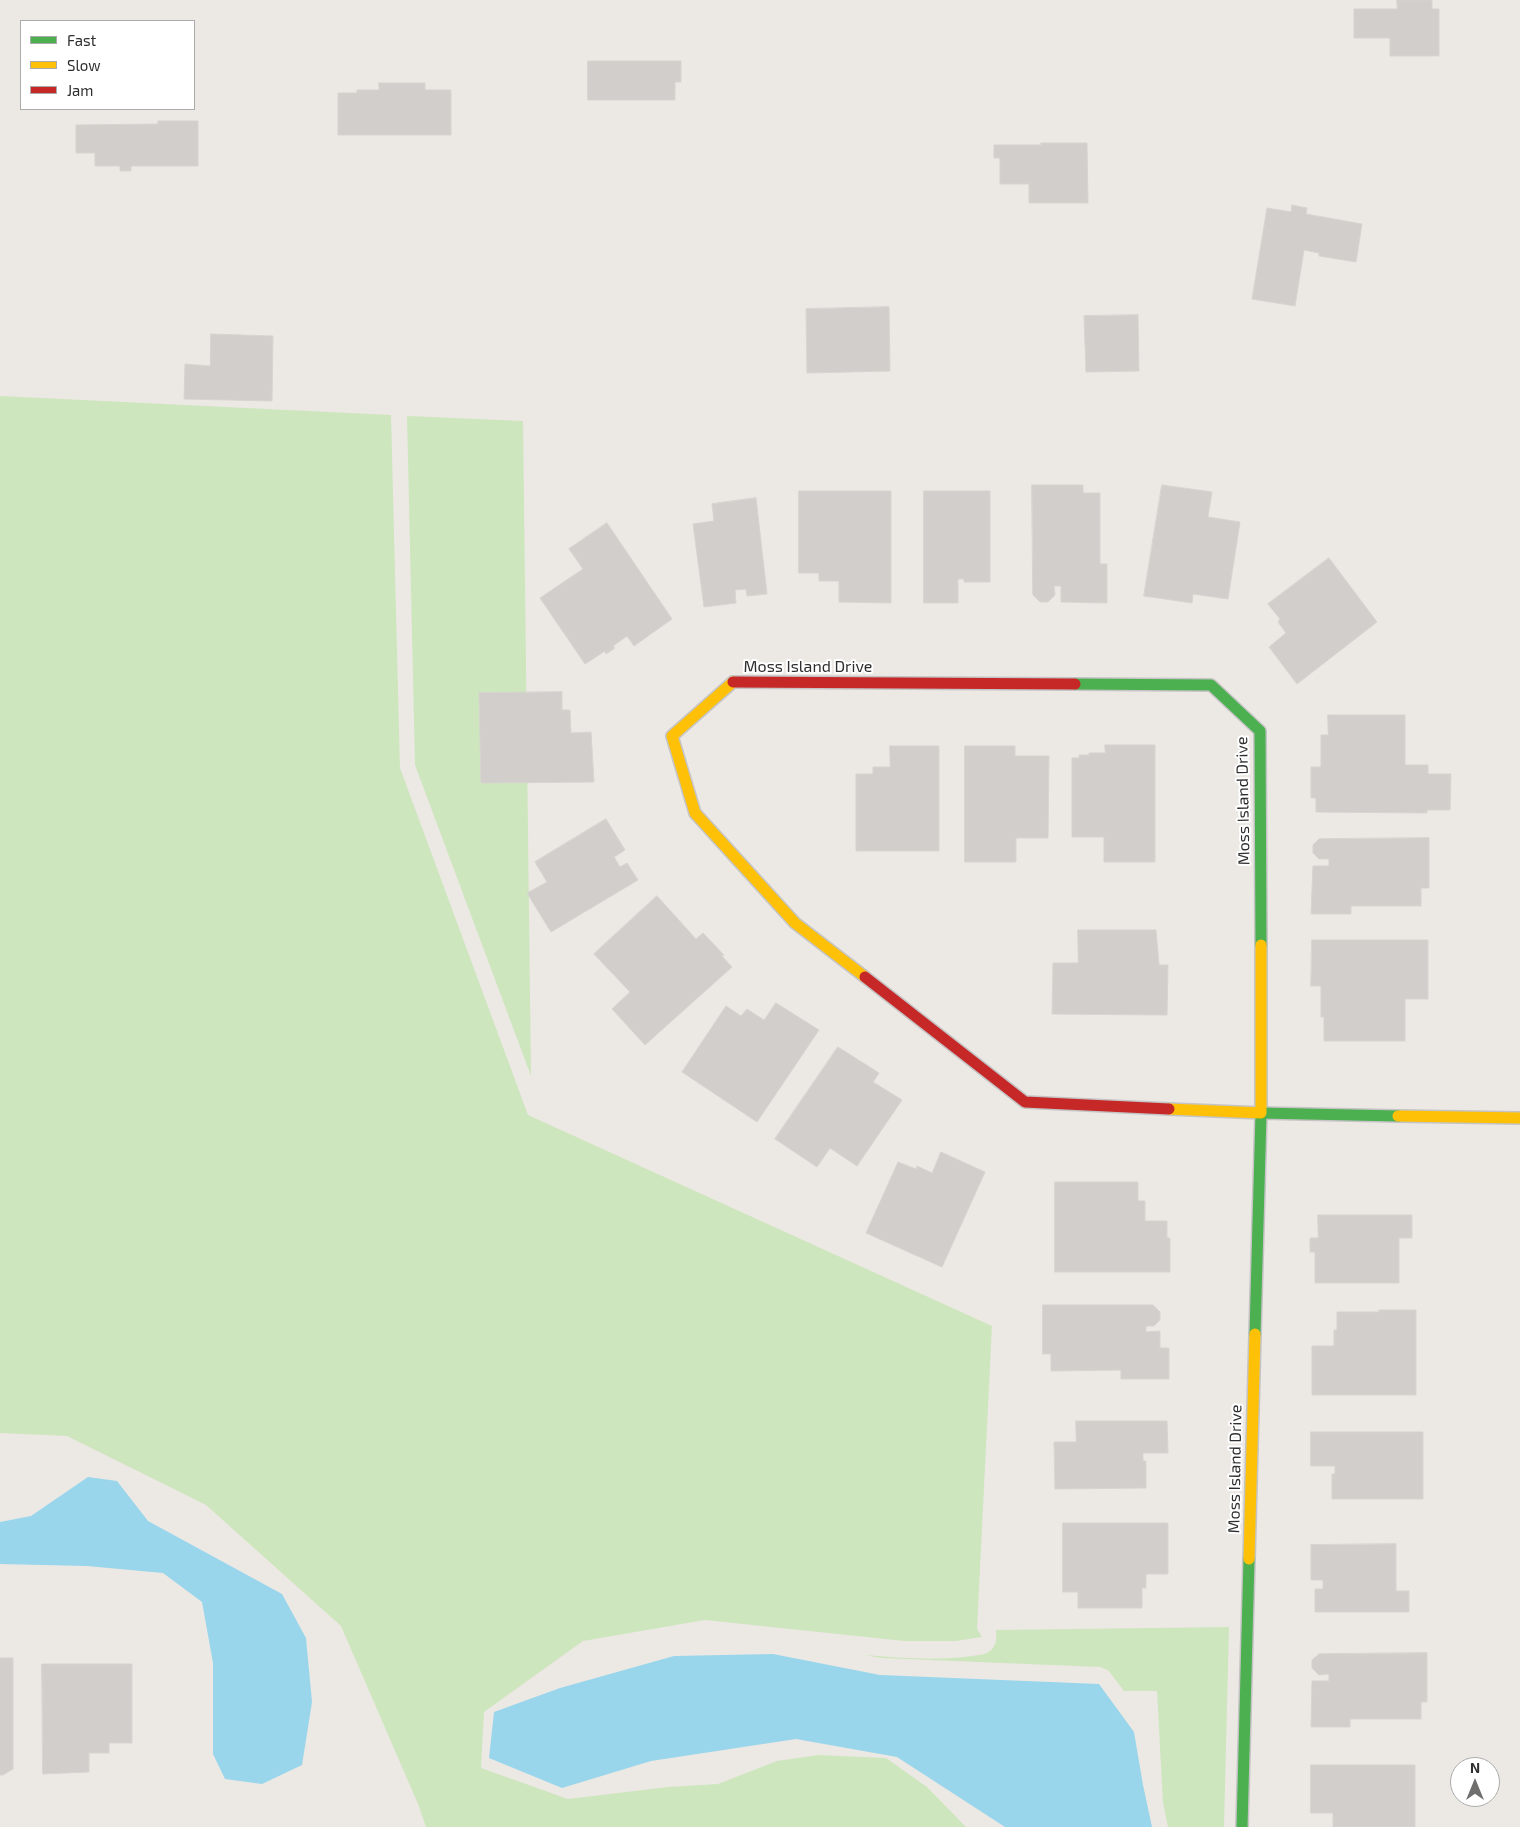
<!DOCTYPE html>
<html>
<head>
<meta charset="utf-8">
<style>
	body { margin:0 }
	#map { position:relative; width:1520px; height:1827px; overflow:hidden; background:#ece8e4; font-family:"Exo 2",sans-serif }
	canvas { display:block }
	.legend { position:absolute; left:20px; top:20px; width:175px; height:90px; box-sizing:border-box; background:#fff; border:1px solid #ababab; margin:0; padding:6px 9px; list-style:none; font-size:15px; color:#2e2e2e }
	.legend li { display:flex; align-items:center; gap:10px; height:25px }
	.legend b { width:25px; border:1px solid #ababab }
	.north { position:absolute; left:1450px; top:1757px; width:50px; height:50px; box-sizing:border-box; background:#fff; border:1px solid #ababab; border-radius:50%; rotate:0deg; font-size:14px; font-weight:700; line-height:20px; text-align:center; color:#2e2e2e }
	.north::after { content:''; display:block; margin:auto; width:18px; height:22px; background:#706f6e; clip-path:polygon(50% 0,100% 100%,50% 72%,0 100%) }
</style>
</head>
<body>
<div id="map">
<canvas width="1520" height="1827"></canvas>
<ul class="legend">
<li><b style="height:6px;background:#4caf50"></b>Fast</li>
<li><b style="height:6px;background:#ffc107"></b>Slow</li>
<li><b style="height:6px;background:#c62828"></b>Jam</li>
</ul>
<div class="north">N</div>
</div>
<script>
const context = document.querySelector('canvas').getContext('2d');
context.lineJoin = 'round';
function paint(path, color) {
  context.fillStyle = color;
  context.fill(path, 'evenodd');
}
function stroke(path, color, width, dash) {
  context.strokeStyle = color;
  context.lineWidth = width;
  context.lineCap = dash ? 'butt' : 'round';
  context.setLineDash(dash || []);
  context.stroke(path);
}
function label(font, color, halo, rows, align = 'center') {
  context.font = font + ' "Exo 2",sans-serif';
  context.lineWidth = 4;
  context.setLineDash([]);
  context.textBaseline = 'middle';
  context.strokeStyle = halo;
  context.fillStyle = color;
  for (const [text, x, y, turn = 0] of rows) {
    context.save();
    context.translate(x, y);
    context.rotate((+turn || 0) * Math.PI / 180);
    context.textAlign = isNaN(turn) ? turn : align;
    if (halo) context.strokeText(text, 0, 0);
    context.fillText(text, 0, 0);
    context.restore();
  }
}
paint(new Path2D(`
	M 0,396 L 391,415 L 400,768 L 528,1115 L 992,1326 L 977,1629 L 982,1637 L 956,1641 L 904,1641 L 705,1620 L 583,1641 L 484,1712 L 481,1768 L 568,1799 L 668,1787 L 718,1784 L 777,1761 L 818,1755 L 886,1758 L 927,1787 L 966,1827 L 426,1827 L 418,1804 L 341,1626 L 206,1505 L 67,1436 L 0,1433 Z
	M 407,416 L 523,421 L 531,1076 L 415,765 Z
	M 1229,1627 L 1224,1827 L 1168,1827 L 1163,1803 L 1157,1691 L 1124,1691 L 1108,1670 L 1100,1667 L 881,1658 L 864,1655 C 900,1658 936,1661 972,1656 C 976,1655 982,1655 987,1653 C 996,1648 997,1640 996,1630 Z`), '#cee6be');
paint(new Path2D(`
	M 88,1477 L 117,1481 L 148,1521 L 282,1594 L 306,1638 L 312,1702 L 302,1765 L 262,1784 L 225,1779 L 213,1754 L 213,1663 L 202,1602 L 163,1573 L 87,1566 L 0,1564 L 0,1522 L 31,1516 Z
	M 773,1654 L 880,1675 L 1099,1684 L 1134,1732 L 1143,1785 L 1152,1827 L 1005,1827 L 897,1757 L 796,1739 L 651,1761 L 562,1788 L 489,1758 L 494,1712 L 560,1688 L 674,1656 Z`), '#99d6ec');
const building = new Path2D(`
	M 1397,0 L 1432,0 L 1432,9 L 1439,9 L 1439,56 L 1390,56 L 1390,38 L 1354,38 L 1354,9 L 1397,9 Z
	M 588,61 L 681,61 L 681,82 L 675,82 L 675,100 L 588,100 Z
	M 379,83 L 425,83 L 425,90 L 451,90 L 451,135 L 338,135 L 338,93 L 357,93 L 357,90 L 379,90 Z
	M 158,121 L 198,121 L 198,166 L 131,166 L 131,171 L 120,171 L 120,166 L 95,166 L 95,153 L 76,153 L 76,125 L 158,124 Z
	M 1041,143 L 1087,143 L 1088,203 L 1029,203 L 1029,184 L 1000,184 L 1000,158 L 994,158 L 994,145 L 1041,145 Z
	M 1292,205 L 1307,208 L 1306,214 L 1362,224 L 1356,262 L 1319,256 L 1319,253 L 1304,250 L 1295,306 L 1252,299 L 1267,208 L 1291,212 Z
	M 889,307 L 890,371 L 807,373 L 806,309 Z
	M 1138,315 L 1139,371 L 1086,372 L 1084,316 Z
	M 211,334 L 273,336 L 272,401 L 184,399 L 185,364 L 210,366 Z
	M 1032,485 L 1083,485 L 1083,493 L 1100,493 L 1100,564 L 1107,564 L 1107,603 L 1061,602 L 1061,586 L 1054,586 L 1055,595 L 1048,602 L 1040,602 L 1033,595 Z
	M 1162,485 L 1212,492 L 1208,517 L 1240,522 L 1228,599 L 1193,594 L 1192,603 L 1144,596 Z
	M 799,491 L 891,491 L 891,603 L 839,602 L 839,581 L 819,581 L 819,573 L 799,573 Z
	M 924,491 L 990,491 L 990,582 L 964,582 L 964,579 L 958,579 L 958,603 L 924,603 Z
	M 756,498 L 767,594 L 747,596 L 746,589 L 735,590 L 736,603 L 704,607 L 693,524 L 714,521 L 712,504 Z
	M 607,523 L 672,619 L 634,646 L 627,636 L 613,646 L 615,648 L 606,654 L 605,651 L 585,664 L 540,598 L 583,569 L 569,549 Z
	M 1329,558 L 1377,622 L 1297,684 L 1269,647 L 1286,633 L 1278,622 L 1280,619 L 1268,604 Z
	M 562,692 L 562,710 L 570,710 L 571,733 L 591,732 L 594,782 L 481,783 L 479,693 Z
	M 1328,715 L 1405,715 L 1405,765 L 1428,765 L 1428,774 L 1451,774 L 1450,810 L 1427,810 L 1427,813 L 1316,812 L 1316,798 L 1311,798 L 1311,767 L 1321,767 L 1321,735 L 1328,735 Z
	M 1105,745 L 1155,745 L 1155,862 L 1104,862 L 1104,837 L 1072,837 L 1072,758 L 1079,758 L 1079,755 L 1089,755 L 1089,753 L 1105,753 Z
	M 890,746 L 939,746 L 939,851 L 856,851 L 856,774 L 873,774 L 873,767 L 890,767 Z
	M 965,746 L 1015,746 L 1015,756 L 1049,756 L 1048,838 L 1016,838 L 1016,862 L 965,862 Z
	M 606,819 L 625,850 L 614,857 L 620,867 L 627,863 L 638,880 L 551,932 L 527,893 L 547,882 L 535,862 Z
	M 1429,838 L 1429,888 L 1421,888 L 1421,906 L 1351,906 L 1351,914 L 1311,914 L 1313,866 L 1329,866 L 1329,859 L 1319,859 L 1313,853 L 1313,845 L 1319,839 Z
	M 657,896 L 696,939 L 703,933 L 724,955 L 722,956 L 732,967 L 645,1045 L 612,1009 L 630,992 L 594,954 Z
	M 1078,930 L 1156,930 L 1159,965 L 1168,965 L 1167,1015 L 1052,1014 L 1053,963 L 1078,963 Z
	M 1312,940 L 1428,940 L 1428,999 L 1405,999 L 1405,1041 L 1324,1041 L 1324,1017 L 1321,1017 L 1321,986 L 1311,986 Z
	M 776,1003 L 819,1030 L 757,1122 L 682,1072 L 726,1006 L 741,1016 L 747,1009 L 764,1020 Z
	M 838,1047 L 879,1073 L 873,1082 L 902,1100 L 857,1166 L 830,1148 L 817,1167 L 775,1139 Z
	M 941,1152 L 985,1172 L 942,1267 L 866,1233 L 898,1162 L 916,1169 L 917,1166 L 932,1173 Z
	M 1055,1182 L 1138,1182 L 1138,1201 L 1145,1201 L 1145,1221 L 1167,1221 L 1167,1238 L 1170,1238 L 1170,1272 L 1055,1272 Z
	M 1318,1215 L 1412,1215 L 1412,1238 L 1399,1238 L 1399,1283 L 1315,1283 L 1315,1252 L 1310,1252 L 1310,1238 L 1318,1238 Z
	M 1043,1305 L 1153,1305 L 1160,1312 L 1160,1320 L 1154,1326 L 1146,1326 L 1146,1332 L 1160,1331 L 1160,1348 L 1169,1348 L 1169,1379 L 1121,1379 L 1121,1370 L 1051,1371 L 1051,1354 L 1043,1354 Z
	M 1379,1310 L 1416,1310 L 1416,1395 L 1312,1395 L 1312,1346 L 1334,1346 L 1334,1330 L 1337,1330 L 1337,1312 L 1379,1312 Z
	M 1076,1421 L 1167,1421 L 1168,1453 L 1143,1453 L 1143,1461 L 1146,1461 L 1146,1488 L 1055,1489 L 1054,1442 L 1076,1442 Z
	M 1311,1432 L 1423,1432 L 1423,1499 L 1332,1499 L 1332,1474 L 1335,1474 L 1335,1466 L 1311,1466 Z
	M 1063,1523 L 1168,1523 L 1168,1574 L 1146,1574 L 1146,1588 L 1142,1588 L 1142,1608 L 1078,1608 L 1078,1592 L 1063,1592 Z
	M 1396,1544 L 1396,1591 L 1409,1591 L 1409,1612 L 1315,1612 L 1315,1589 L 1323,1589 L 1323,1580 L 1311,1580 L 1311,1545 Z
	M 1427,1653 L 1427,1702 L 1421,1702 L 1421,1719 L 1350,1719 L 1350,1727 L 1311,1727 L 1312,1681 L 1329,1681 L 1329,1674 L 1319,1675 L 1312,1668 L 1312,1660 L 1319,1654 Z
	M 0,1658 L 13,1658 L 13,1769 L 3,1775 L 0,1775 Z
	M 42,1664 L 132,1664 L 132,1743 L 109,1743 L 109,1753 L 89,1753 L 89,1772 L 43,1774 Z
	M 1311,1765 L 1415,1765 L 1415,1827 L 1333,1827 L 1333,1813 L 1311,1813 Z`);
paint(building, '#d1cecb');
stroke(building, '#d7d4d0', 1);
const fast = new Path2D(`
	M 1075,684 L 1211,685 L 1260,731 L 1261,945
	M 1255,1334 L 1261,1113 L 1398,1116
	M 1242,1827 L 1249,1559`);
const slow = new Path2D(`
	M 733,682 L 672,736 L 695,813 L 795,923 L 865,977
	M 1169,1109 L 1261,1113 L 1261,945
	M 1398,1116 L 1520,1118
	M 1249,1559 L 1255,1334`);
const jam = new Path2D(`
	M 733,682 L 1075,684
	M 865,977 L 1025,1102 L 1169,1109`);
stroke(fast, '#c5c4c5', 14);
stroke(slow, '#c5c4c5', 14);
stroke(jam, '#c5c4c5', 14);
stroke(fast, '#4caf50', 11);
stroke(slow, '#ffc107', 11);
stroke(jam, '#c62828', 11);
label('16px', '#2e2e2e', '#fff', [
	["Moss Island Drive",808,667],
	["Moss Island Drive",1243,801,-91],
	["Moss Island Drive",1235,1469,-89]
]);
</script>
</body>
</html>
